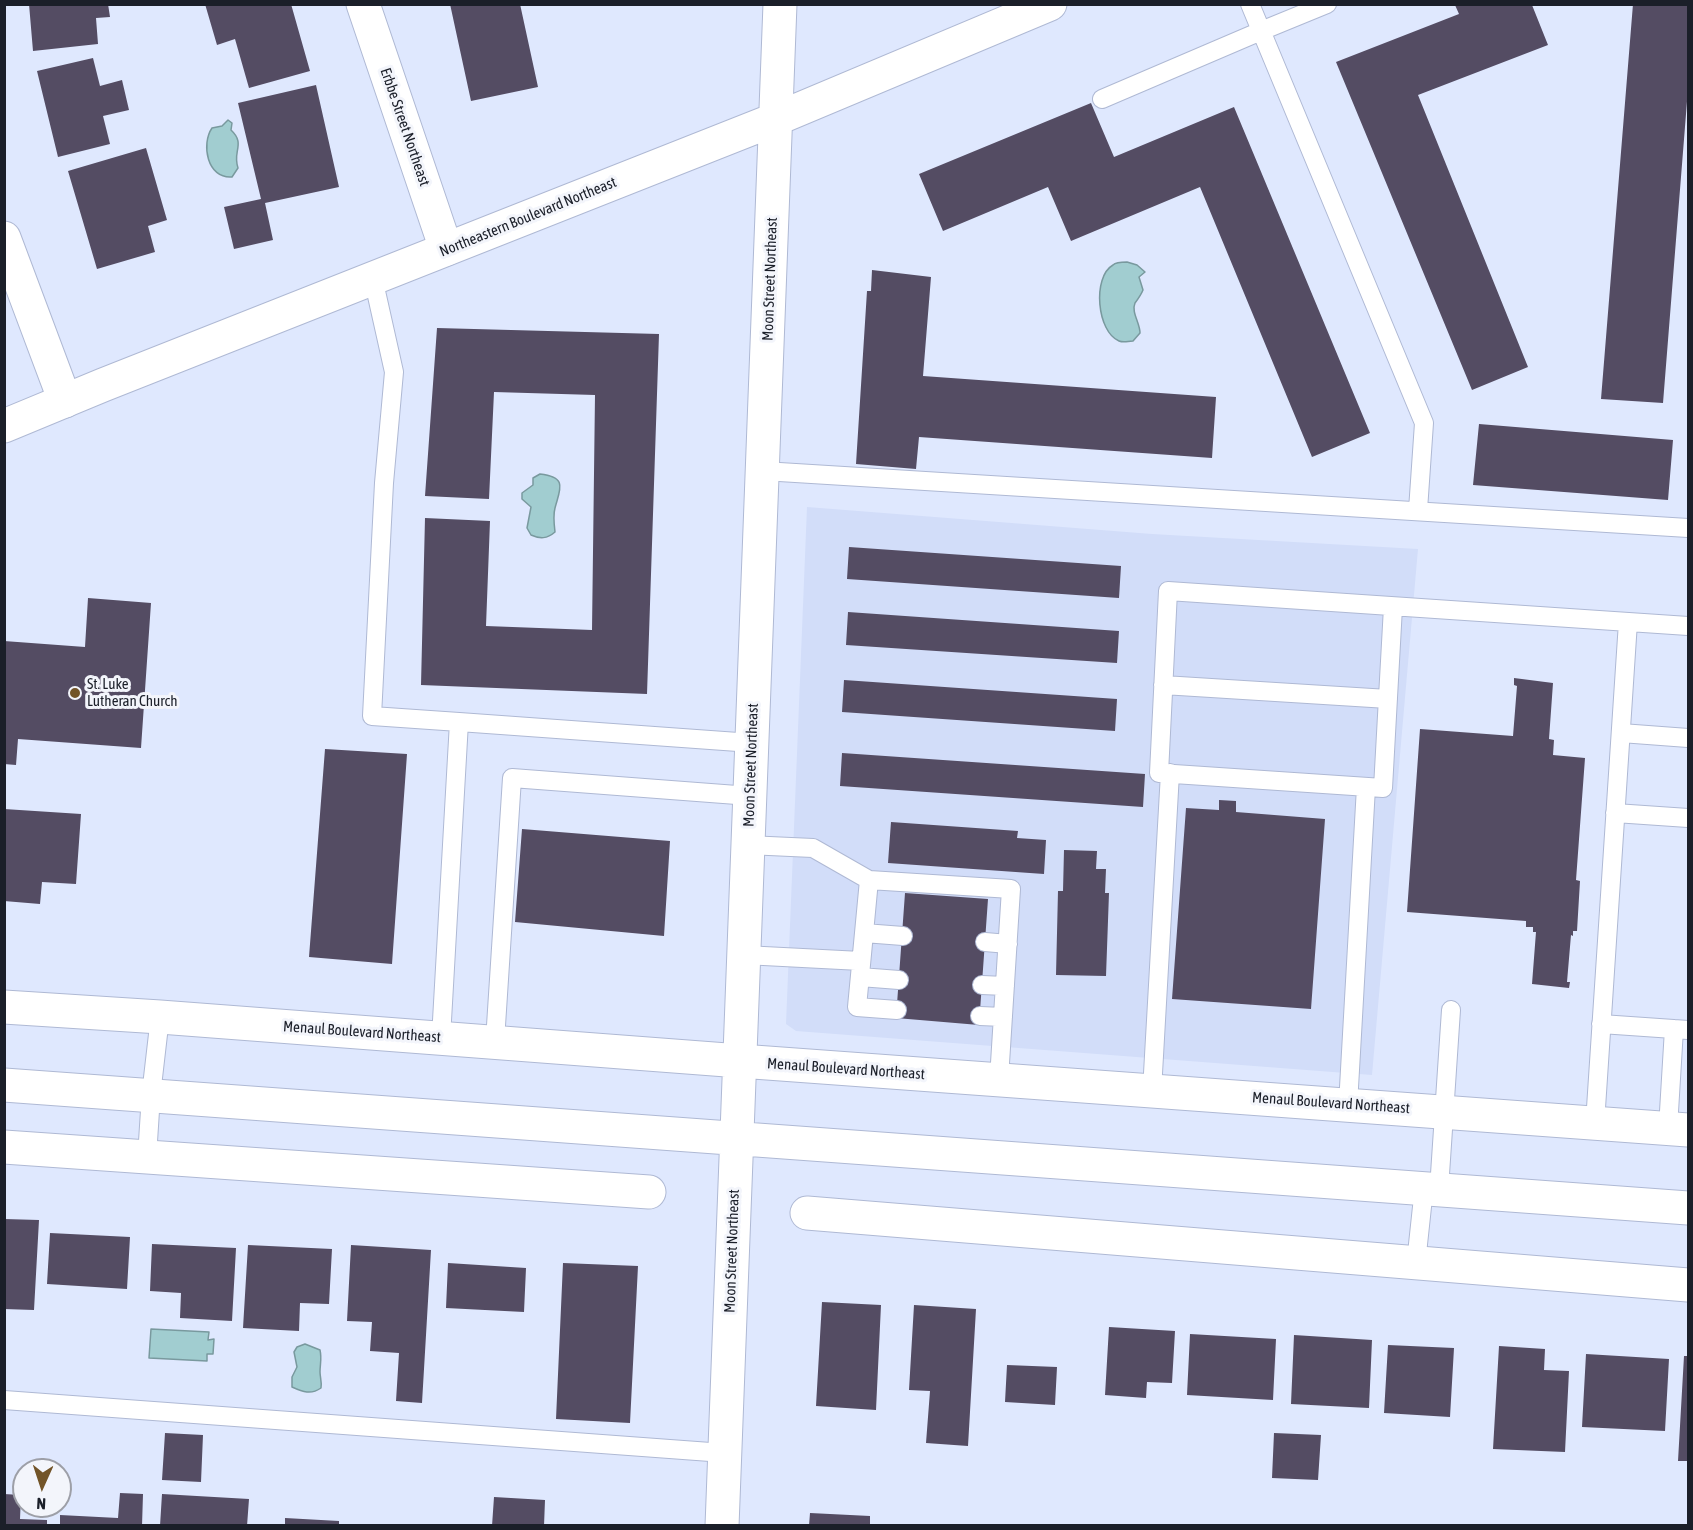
<!DOCTYPE html>
<html>
<head>
<meta charset="utf-8">
<style>
	body { margin:0 }
	#map { position:relative; width:1693px; height:1530px; overflow:hidden; background:#dfe8fe; font-family:"Asap Condensed",sans-serif }
	canvas { display:block }
	.frame { position:absolute; inset:0; border:6px solid #1b1f29; pointer-events:none }
	.north { position:absolute; left:12px; top:1458px; width:60px; height:60px; box-sizing:border-box; background:#f3f5fb; border:2px solid #9d9fa7; border-radius:50%; rotate:183deg; font-size:16px; font-weight:700; line-height:24px; text-align:center; color:#1b1f29 }
	.north::after { content:''; display:block; margin:auto; width:21px; height:27px; background:#725428; clip-path:polygon(50% 0,100% 100%,50% 72%,0 100%) }
</style>
</head>
<body>
<div id="map">
<canvas width="1693" height="1530"></canvas>
<div class="frame"></div>
<div class="north">N</div>
</div>
<script>
const context = document.querySelector('canvas').getContext('2d');
context.lineJoin = 'round';
function paint(path, color) {
  context.fillStyle = color;
  context.fill(path, 'evenodd');
}
function stroke(path, color, width, dash) {
  context.strokeStyle = color;
  context.lineWidth = width;
  context.lineCap = dash ? 'butt' : 'round';
  context.setLineDash(dash || []);
  context.stroke(path);
}
function label(font, color, halo, rows, align = 'center') {
  context.font = font + ' "Asap Condensed",sans-serif';
  context.lineWidth = 6;
  context.setLineDash([]);
  context.textBaseline = 'middle';
  context.strokeStyle = halo;
  context.fillStyle = color;
  for (const [text, x, y, turn = 0] of rows) {
    context.save();
    context.translate(x, y);
    context.rotate((+turn || 0) * Math.PI / 180);
    context.textAlign = isNaN(turn) ? turn : align;
    if (halo) context.strokeText(text, 0, 0);
    context.fillText(text, 0, 0);
    context.restore();
  }
}
paint(new Path2D(`
	M 807,507 L 1152,534 L 1418,549 L 1372,1075 L 796,1031 L 786,1024 Z`), '#d2ddf9');
const water = new Path2D(`
	M 228,120 L 232,123 L 231,130 C 246,144 232,151 238,168 L 232,177 C 207,179 201,144 212,128 L 222,126 Z
	M 1127,262 L 1137,265 L 1145,272 L 1139,277 L 1143,290 C 1141,295 1138,299 1135,303 C 1131,312 1140,323 1140,333 L 1133,341 C 1128,341 1124,343 1119,341 C 1097,332 1092,277 1113,265 C 1116,262 1123,262 1127,262 Z
	M 540,474 C 568,477 560,489 555,508 C 553,515 554,524 555,532 C 547,539 540,539 531,535 L 527,528 L 531,507 L 522,499 L 522,493 L 533,485 L 533,478 Z
	M 151,1329 L 209,1332 L 208,1340 L 214,1339 L 213,1354 L 207,1354 L 207,1361 L 149,1358 Z
	M 305,1344 L 320,1350 C 322,1359 320,1364 320,1372 C 320,1377 322,1382 321,1388 C 311,1395 303,1392 292,1387 L 292,1377 L 297,1367 L 294,1352 L 297,1347 Z`);
paint(water, '#a1cdd0');
stroke(water, '#79999e', 1.5);
paint(new Path2D(`
	M 29,4 L 108,4 L 110,17 L 96,18 L 98,44 L 33,51 Z
	M 205,4 L 291,4 L 310,71 L 249,88 L 235,39 L 217,45 Z
	M 450,4 L 520,4 L 538,87 L 471,101 Z
	M 1633,4 L 1688,4 L 1688,89 L 1663,403 L 1601,399 Z
	M 1455,5 L 1532,5 L 1548,45 L 1418,95 L 1528,367 L 1472,390 L 1336,62 L 1459,14 Z
	M 93,58 L 100,86 L 122,80 L 129,110 L 103,116 L 110,144 L 58,157 L 37,71 Z
	M 316,85 L 339,187 L 265,203 L 273,240 L 234,249 L 224,207 L 261,199 L 238,103 Z
	M 1091,103 L 1114,157 L 1234,107 L 1370,433 L 1312,457 L 1200,187 L 1071,241 L 1048,187 L 943,231 L 919,174 Z
	M 146,148 L 167,220 L 148,226 L 155,252 L 97,269 L 68,171 Z
	M 872,270 L 931,277 L 923,376 L 1216,397 L 1212,458 L 919,437 L 916,469 L 856,464 L 867,291 L 871,291 Z
	M 437,328 L 659,334 L 647,694 L 421,685 L 425,518 L 490,521 L 486,626 L 592,630 L 595,395 L 494,392 L 489,499 L 425,496 Z
	M 1479,424 L 1673,440 L 1668,500 L 1473,485 Z
	M 849,547 L 1121,566 L 1119,598 L 847,579 Z
	M 88,598 L 151,603 L 141,748 L 18,739 L 16,765 L 4,764 L 4,641 L 85,647 Z
	M 848,612 L 1119,631 L 1117,663 L 846,645 Z
	M 1514,678 L 1553,683 L 1549,739 L 1554,740 L 1553,755 L 1585,758 L 1576,880 L 1580,881 L 1577,931 L 1573,931 L 1573,936 L 1571,935 L 1567,982 L 1570,982 L 1569,988 L 1532,984 L 1536,932 L 1533,932 L 1533,927 L 1526,927 L 1526,921 L 1407,912 L 1420,729 L 1513,736 L 1517,686 L 1514,685 Z
	M 844,680 L 1117,699 L 1115,731 L 842,712 Z
	M 325,749 L 407,754 L 392,964 L 309,957 Z
	M 842,753 L 1145,774 L 1143,807 L 840,786 Z
	M 1219,800 L 1236,801 L 1236,812 L 1325,819 L 1311,1009 L 1172,999 L 1186,808 L 1219,810 Z
	M 4,809 L 81,814 L 76,884 L 42,882 L 40,904 L 4,901 Z
	M 891,822 L 1018,831 L 1017,838 L 1046,840 L 1044,874 L 888,863 Z
	M 522,829 L 670,841 L 664,936 L 515,922 Z
	M 1064,850 L 1097,851 L 1096,869 L 1106,869 L 1105,893 L 1109,893 L 1106,976 L 1056,975 L 1058,891 L 1063,891 Z
	M 905,893 L 988,899 L 979,1025 L 896,1018 Z
	M 4,1219 L 39,1220 L 34,1310 L 4,1309 Z
	M 50,1233 L 130,1237 L 127,1289 L 47,1284 Z
	M 152,1244 L 236,1248 L 232,1321 L 180,1318 L 181,1293 L 150,1291 Z
	M 248,1245 L 332,1249 L 329,1304 L 300,1303 L 299,1331 L 243,1328 Z
	M 351,1245 L 431,1250 L 422,1403 L 396,1401 L 399,1353 L 370,1351 L 372,1322 L 347,1321 Z
	M 448,1263 L 526,1268 L 524,1312 L 446,1308 Z
	M 563,1263 L 638,1266 L 630,1423 L 556,1419 Z
	M 822,1302 L 881,1305 L 876,1410 L 816,1406 Z
	M 914,1305 L 976,1309 L 968,1446 L 926,1443 L 930,1391 L 909,1390 Z
	M 1109,1327 L 1175,1331 L 1172,1383 L 1147,1382 L 1146,1398 L 1105,1395 Z
	M 1190,1334 L 1276,1339 L 1273,1400 L 1187,1395 Z
	M 1294,1335 L 1372,1340 L 1369,1408 L 1291,1404 Z
	M 1388,1345 L 1454,1348 L 1450,1417 L 1384,1413 Z
	M 1499,1346 L 1545,1349 L 1544,1370 L 1569,1371 L 1565,1452 L 1493,1449 Z
	M 1586,1354 L 1669,1359 L 1665,1431 L 1582,1427 Z
	M 1684,1356 L 1688,1356 L 1688,1461 L 1678,1461 Z
	M 1007,1365 L 1057,1367 L 1055,1405 L 1005,1402 Z
	M 165,1433 L 203,1435 L 201,1482 L 162,1480 Z
	M 1274,1433 L 1321,1435 L 1318,1480 L 1272,1478 Z
	M 120,1493 L 143,1494 L 142,1526 L 60,1526 L 60,1515 L 118,1518 Z
	M 4,1494 L 21,1495 L 20,1519 L 47,1520 L 47,1526 L 4,1526 Z
	M 162,1494 L 249,1499 L 247,1526 L 160,1526 Z
	M 494,1497 L 545,1500 L 544,1526 L 492,1526 Z
	M 810,1513 L 870,1516 L 870,1526 L 809,1526 Z
	M 285,1518 L 339,1521 L 339,1526 L 285,1526 Z`), '#544c63');
const lane = new Path2D(`
	M 1250,4 L 1424,423 L 1418,510
	M 1102,99 L 1261,31 L 1327,4
	M 373,278 L 394,372 L 384,483 L 372,716 L 459,722 L 441,1038
	M 763,471 L 1688,528
	M 1393,607 L 1383,788 L 1159,773 L 1168,591 L 1688,626
	M 1163,685 L 1388,699
	M 459,722 L 752,743
	M 1621,733 L 1688,738
	M 1615,813 L 1688,818
	M 747,845 L 813,848 L 869,880
	M 864,933 L 903,936
	M 985,942 L 1008,944
	M 744,955 L 861,961
	M 860,977 L 899,980
	M 982,985 L 1005,986
	M 897,1010 L 857,1007 L 869,880 L 1011,889 L 999,1079
	M 980,1016 L 1003,1017
	M 1601,1024 L 1688,1030
	M 495,1041 L 512,778 L 750,796
	M 1152,1091 L 1170,773
	M 1348,1105 L 1366,787
	M 1595,1123 L 1628,622
	M 1668,1128 L 1674,1029
	M 147,1157 L 151,1095 L 160,1017
	M 1439,1189 L 1451,1010
	M 1416,1263 L 1424,1188
	M 4,1400 L 724,1453`);
const street = new Path2D(`
	M 363,4 L 446,249
	M 4,238 L 65,401
	M 4,1147 L 649,1192
	M 807,1213 L 1688,1285`);
const secondary = new Path2D(`
	M 4,426 L 103,385 L 776,119 L 1050,4
	M 4,1007 L 160,1017 L 740,1061 L 1688,1130
	M 4,1085 L 1688,1208
	M 722,1526 L 780,4`);
stroke(lane, '#afb9d4', 20);
stroke(street, '#afb9d4', 35);
stroke(secondary, '#afb9d4', 35);
stroke(lane, '#fff', 18);
stroke(street, '#fff', 33);
stroke(secondary, '#fff', 33);
for (const [x, y, r, color] of [
	[75,693,6,"#725428"]
]) {
  const dot = new Path2D();
  dot.arc(x, y, r, 0, 2 * Math.PI);
  context.fillStyle = color;
  context.fill(dot);
  stroke(dot, '#f3f5fb', 2);
}
label('15px', '#1b1f29', '#f3f5fb', [
	["Erbbe Street Northeast",405,127,71],
	["Northeastern Boulevard Northeast",528,217,-22],
	["Moon Street Northeast",770,279,-88],
	["Moon Street Northeast",751,765,-88],
	["Menaul Boulevard Northeast",362,1032,4],
	["Menaul Boulevard Northeast",846,1069,4],
	["Menaul Boulevard Northeast",1331,1103,4],
	["Moon Street Northeast",732,1251,-88]
]);
label('15px', '#1b1f29', '#f3f5fb', [
	["St. Luke",87,684],
	["Lutheran Church",87,701]
], 'left');
</script>
</body>
</html>
